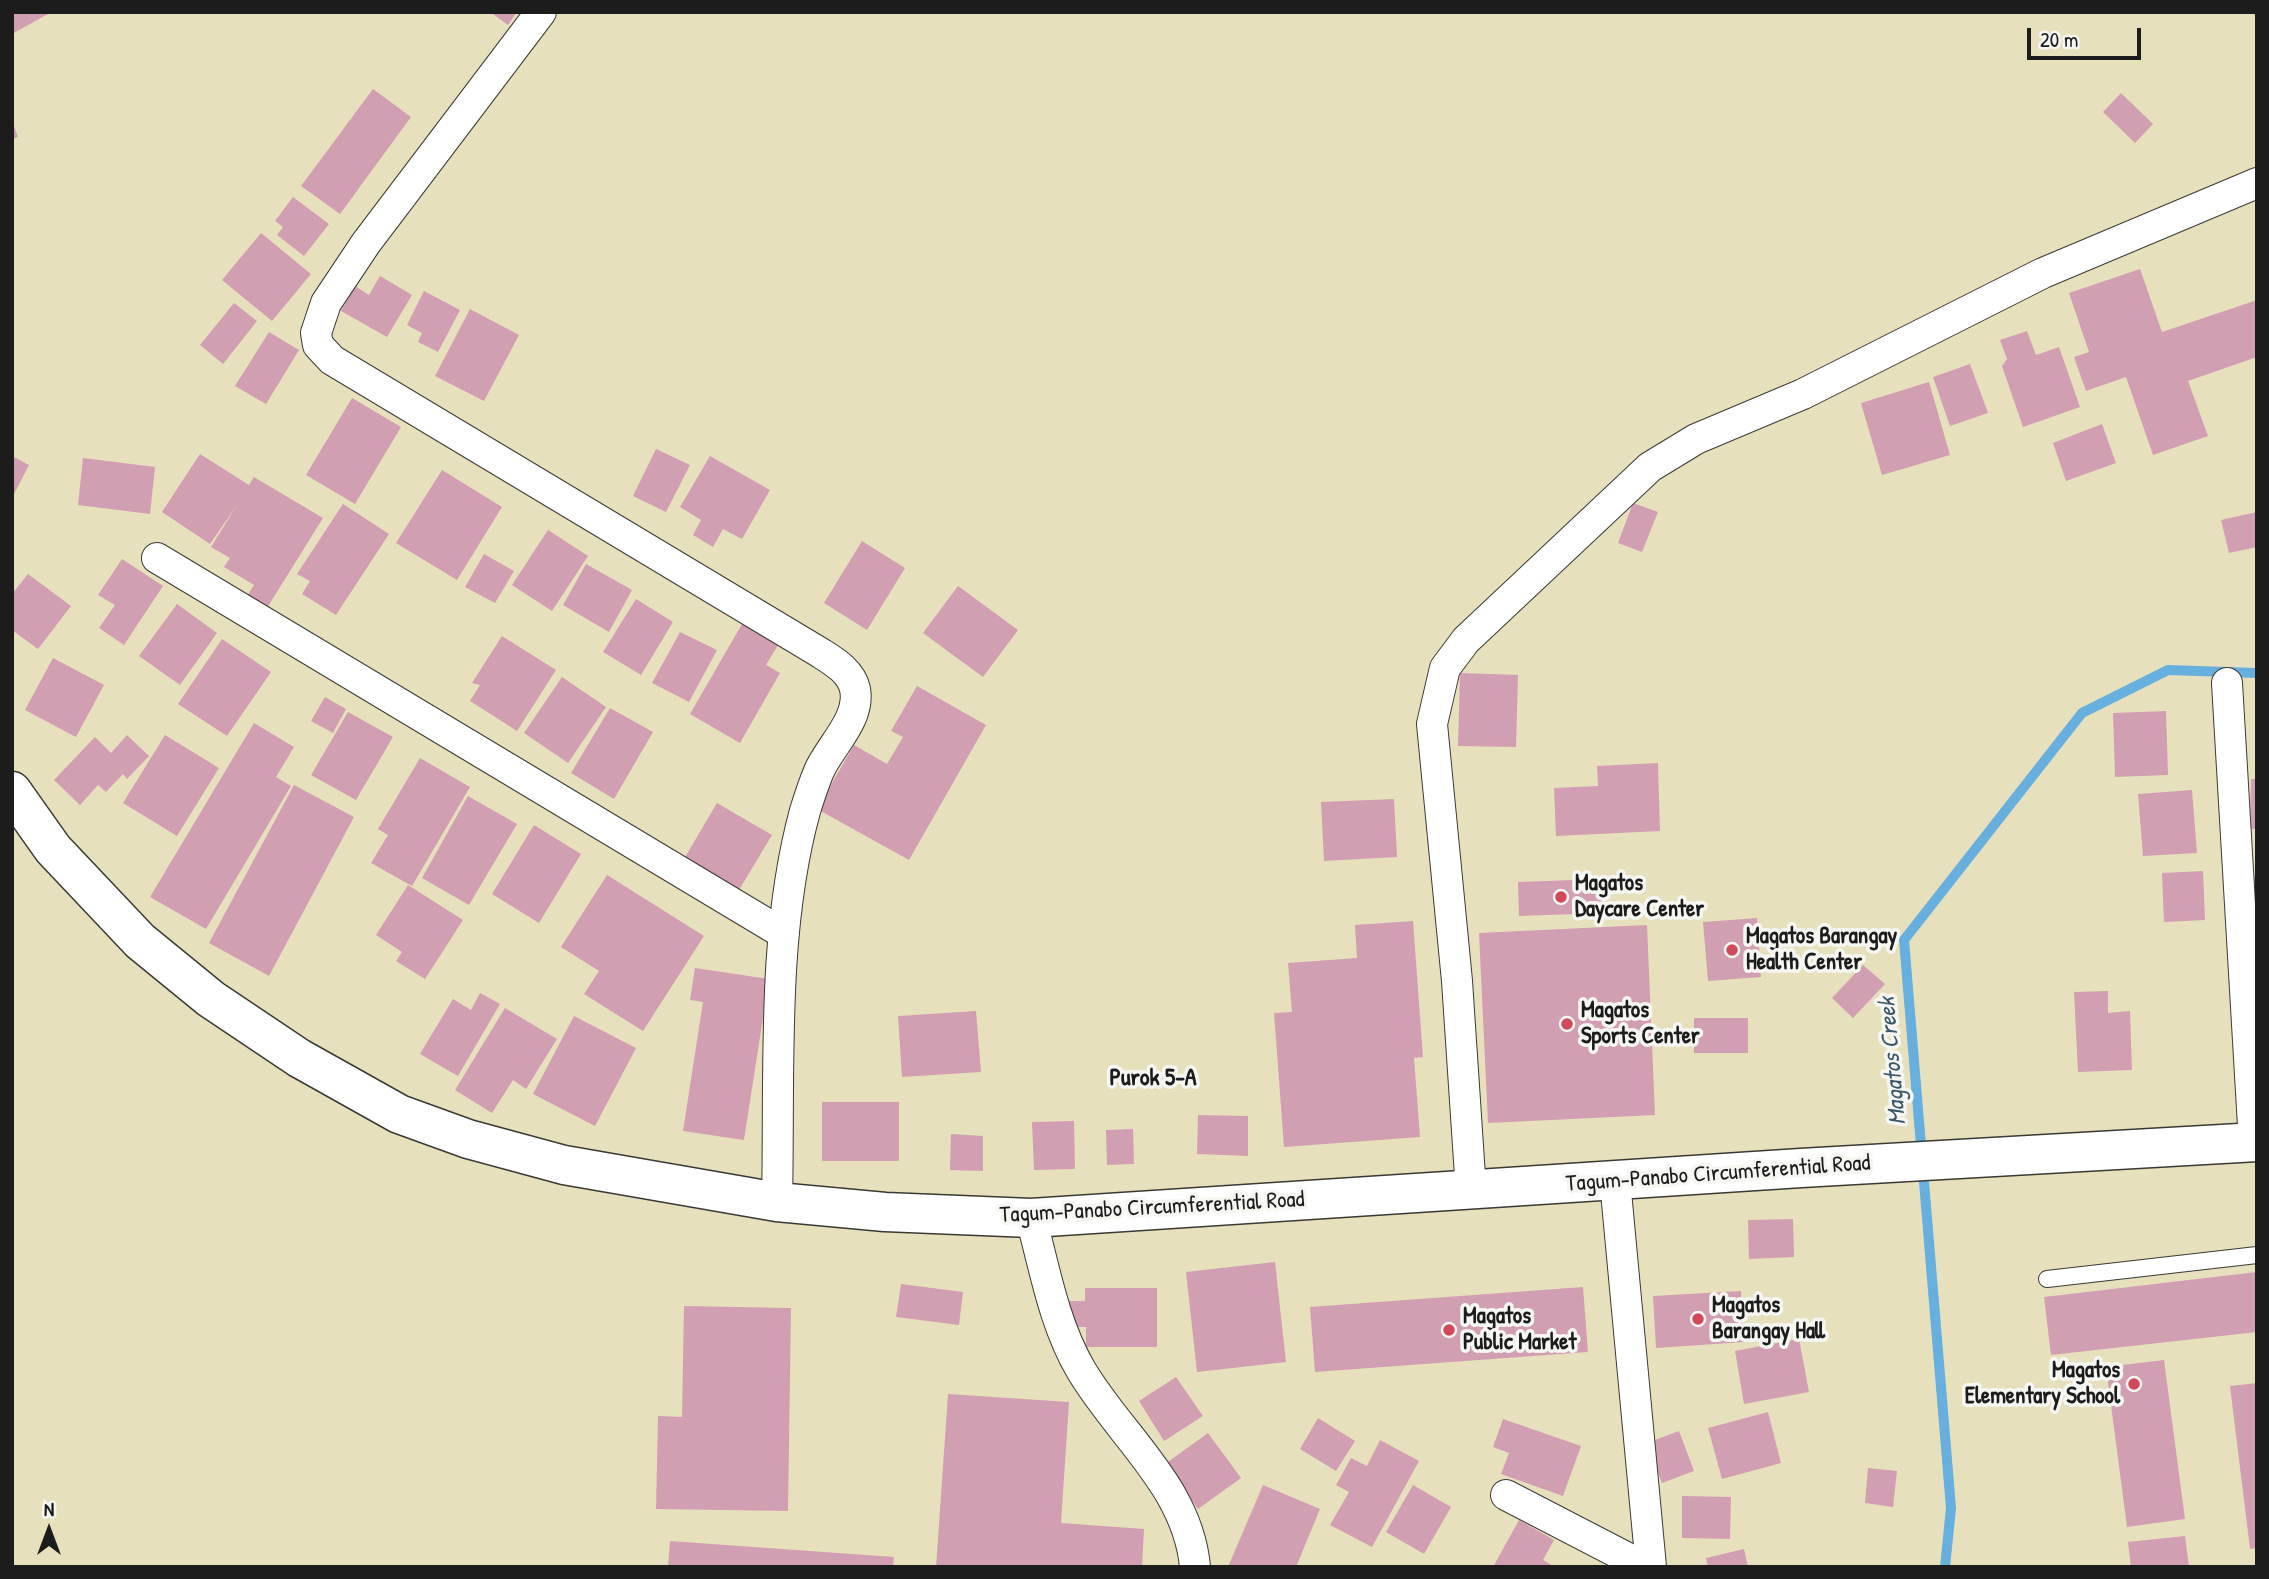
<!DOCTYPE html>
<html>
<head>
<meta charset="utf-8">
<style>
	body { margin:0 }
	#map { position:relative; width:2269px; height:1579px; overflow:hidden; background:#e7e0bd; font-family:"Patrick Hand",sans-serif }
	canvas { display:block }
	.frame { position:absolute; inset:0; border:14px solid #1c1c1c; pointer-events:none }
	.north { position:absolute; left:14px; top:1495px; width:70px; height:70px; -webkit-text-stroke:5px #f6f6f2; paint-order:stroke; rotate:0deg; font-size:19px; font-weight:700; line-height:28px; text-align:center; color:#1c1c1c }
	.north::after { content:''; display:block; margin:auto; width:24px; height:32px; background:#1c1c1c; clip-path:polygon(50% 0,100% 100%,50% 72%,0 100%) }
	.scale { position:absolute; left:2027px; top:28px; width:114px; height:32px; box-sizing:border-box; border:4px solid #1c1c1c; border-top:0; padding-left:9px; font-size:21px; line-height:24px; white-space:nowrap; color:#1c1c1c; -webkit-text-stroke:5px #f6f6f2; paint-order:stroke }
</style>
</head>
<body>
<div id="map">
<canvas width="2269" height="1579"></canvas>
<div class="frame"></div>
<div class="north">N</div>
<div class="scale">20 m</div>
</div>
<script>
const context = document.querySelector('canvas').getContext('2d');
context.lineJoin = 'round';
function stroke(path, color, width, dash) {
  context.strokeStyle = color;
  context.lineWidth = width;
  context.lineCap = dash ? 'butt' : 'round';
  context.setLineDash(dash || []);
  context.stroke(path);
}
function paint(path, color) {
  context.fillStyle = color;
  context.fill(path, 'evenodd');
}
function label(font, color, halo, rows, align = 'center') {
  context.font = font + ' "Patrick Hand",sans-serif';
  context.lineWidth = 7;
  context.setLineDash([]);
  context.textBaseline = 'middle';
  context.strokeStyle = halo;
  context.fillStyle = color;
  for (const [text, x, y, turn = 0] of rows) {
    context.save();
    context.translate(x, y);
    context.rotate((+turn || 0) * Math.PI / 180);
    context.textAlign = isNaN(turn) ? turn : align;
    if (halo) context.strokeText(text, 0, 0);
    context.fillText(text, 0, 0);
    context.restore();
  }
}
stroke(new Path2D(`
	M 1945,1567 L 1951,1508 L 1904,940 L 2082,713 L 2168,670 L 2257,673`), '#67afde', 10);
paint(new Path2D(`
	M 12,12 L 47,12 L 48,14 L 12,34 Z
	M 490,12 L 517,12 L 508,25 Z
	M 373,89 L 411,117 L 340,214 L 301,186 Z
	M 2121,93 L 2153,124 L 2135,143 L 2103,112 Z
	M 12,121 L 18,137 L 12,139 Z
	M 293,197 L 329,224 L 304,256 L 277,235 L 283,227 L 275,221 Z
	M 261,233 L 311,274 L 272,321 L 222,280 Z
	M 2140,269 L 2162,332 L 2257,300 L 2257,357 L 2188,381 L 2208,436 L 2153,455 L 2126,377 L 2086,391 L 2074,357 L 2089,352 L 2069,293 Z
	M 380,276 L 412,295 L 387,337 L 341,311 L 355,286 L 369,295 Z
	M 424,291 L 460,310 L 438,352 L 418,342 L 422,333 L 407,325 Z
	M 234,303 L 257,321 L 223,364 L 200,345 Z
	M 470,309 L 519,335 L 484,401 L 435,376 Z
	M 2027,331 L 2036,355 L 2059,347 L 2080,407 L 2023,427 L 2002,366 L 2007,359 L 2000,340 Z
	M 269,332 L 299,350 L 266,404 L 235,386 Z
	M 1970,364 L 1988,413 L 1950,426 L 1933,377 Z
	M 1929,382 L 1950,455 L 1882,475 L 1861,403 Z
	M 352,398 L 401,427 L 355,504 L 306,475 Z
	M 2102,424 L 2116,463 L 2066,481 L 2053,443 Z
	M 656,449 L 690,465 L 666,512 L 633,496 Z
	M 200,454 L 249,485 L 254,477 L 323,518 L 267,608 L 247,596 L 254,585 L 224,567 L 230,558 L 211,547 L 237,505 L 210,544 L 162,512 Z
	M 12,456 L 29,465 L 12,498 Z
	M 710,456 L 770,490 L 742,539 L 723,529 L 713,547 L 693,535 L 701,520 L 680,507 Z
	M 83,458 L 155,467 L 150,514 L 78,505 Z
	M 442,470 L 502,507 L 457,580 L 396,543 Z
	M 1633,503 L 1658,512 L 1642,552 L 1618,543 Z
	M 343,504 L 389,534 L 336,615 L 302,594 L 310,581 L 297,574 Z
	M 2257,512 L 2257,547 L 2229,553 L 2221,520 Z
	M 548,530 L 588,556 L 552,611 L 512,585 Z
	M 862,541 L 905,568 L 867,630 L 824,603 Z
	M 484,554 L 514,571 L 495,603 L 465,587 Z
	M 122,559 L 163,586 L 124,645 L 99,628 L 115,605 L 98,595 Z
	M 586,564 L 632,590 L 609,632 L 563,605 Z
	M 28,574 L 71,606 L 38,649 L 12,630 L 12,594 Z
	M 958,586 L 1018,630 L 983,677 L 923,633 Z
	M 636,599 L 673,622 L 641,675 L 603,652 Z
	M 177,604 L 217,633 L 180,685 L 139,656 Z
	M 742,624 L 778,645 L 766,665 L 780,673 L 740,743 L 690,714 Z
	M 680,632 L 717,650 L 689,702 L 652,683 Z
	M 502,636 L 556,670 L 517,731 L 470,701 L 480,685 L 472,683 Z
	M 222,639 L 271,672 L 227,736 L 178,704 Z
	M 53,658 L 104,685 L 76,737 L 25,710 Z
	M 1460,673 L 1518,675 L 1516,747 L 1458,746 Z
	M 562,677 L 606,707 L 568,763 L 524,733 Z
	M 917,686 L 986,725 L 909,860 L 817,809 L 854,745 L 887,764 L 903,737 L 891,731 Z
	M 325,697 L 346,709 L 333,733 L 311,721 Z
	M 610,708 L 653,732 L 614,799 L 571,773 Z
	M 2166,711 L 2168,775 L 2115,777 L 2113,713 Z
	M 348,712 L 393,737 L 356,800 L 311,775 Z
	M 254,723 L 294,747 L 276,777 L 291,786 L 206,929 L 150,897 Z
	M 127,735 L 149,756 L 127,779 L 123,774 L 106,792 L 98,785 L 80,805 L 54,780 L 95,737 L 111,753 Z
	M 165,735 L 219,768 L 177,836 L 123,803 Z
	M 420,758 L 470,787 L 412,886 L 371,863 L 388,835 L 378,829 Z
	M 1658,763 L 1660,831 L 1556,836 L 1554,788 L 1598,786 L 1597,766 Z
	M 2251,779 L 2257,779 L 2257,829 L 2250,829 Z
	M 294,785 L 354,817 L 269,976 L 209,943 Z
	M 2192,790 L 2197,853 L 2143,856 L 2138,794 Z
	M 468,796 L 517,824 L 469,905 L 422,878 Z
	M 1394,799 L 1397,857 L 1324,861 L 1321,802 Z
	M 717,803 L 772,835 L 736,895 L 681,864 Z
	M 534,825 L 581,854 L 539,923 L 492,894 Z
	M 2203,871 L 2205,920 L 2164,922 L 2162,873 Z
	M 607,875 L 704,936 L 643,1031 L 584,994 L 599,971 L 561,947 Z
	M 2252,877 L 2257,877 L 2257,930 L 2253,930 Z
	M 1603,879 L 1604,913 L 1519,916 L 1518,882 Z
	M 408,885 L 463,920 L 425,979 L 396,961 L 402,952 L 376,935 Z
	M 1757,918 L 1761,977 L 1708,981 L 1703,922 Z
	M 1413,921 L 1423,1057 L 1414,1058 L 1420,1137 L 1284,1147 L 1274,1013 L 1292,1012 L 1288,963 L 1357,958 L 1355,925 Z
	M 1647,925 L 1655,1115 L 1488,1123 L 1479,933 Z
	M 1863,965 L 1885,984 L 1853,1018 L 1832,998 Z
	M 695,968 L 769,979 L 744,1140 L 683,1131 L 703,1002 L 690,1000 Z
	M 2108,991 L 2108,1013 L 2130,1011 L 2132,1070 L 2078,1072 L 2074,992 Z
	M 480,993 L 500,1004 L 458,1076 L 420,1054 L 453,999 L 471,1010 Z
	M 505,1008 L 557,1039 L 526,1089 L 513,1080 L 492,1113 L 455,1090 Z
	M 976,1011 L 981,1072 L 902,1077 L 898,1016 Z
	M 574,1016 L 636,1048 L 595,1126 L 533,1094 Z
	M 1694,1018 L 1748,1018 L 1748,1053 L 1694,1053 Z
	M 822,1102 L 899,1102 L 899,1161 L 822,1161 Z
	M 1198,1115 L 1248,1116 L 1248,1156 L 1197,1154 Z
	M 1074,1121 L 1075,1169 L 1034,1170 L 1032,1122 Z
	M 1133,1129 L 1134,1164 L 1107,1165 L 1106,1130 Z
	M 951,1134 L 983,1136 L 983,1171 L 950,1170 Z
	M 1793,1219 L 1794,1257 L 1749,1259 L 1748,1220 Z
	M 1275,1262 L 1286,1362 L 1197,1372 L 1186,1272 Z
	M 2257,1272 L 2257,1332 L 2051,1355 L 2044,1297 Z
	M 901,1284 L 963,1292 L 959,1325 L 896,1317 Z
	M 1583,1287 L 1588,1352 L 1315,1372 L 1310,1307 Z
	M 1085,1288 L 1157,1288 L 1157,1347 L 1086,1347 L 1086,1327 L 1068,1327 L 1068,1301 L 1085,1301 Z
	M 1741,1291 L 1744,1342 L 1656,1348 L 1653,1296 Z
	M 684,1306 L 791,1308 L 788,1511 L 656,1509 L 658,1416 L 682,1417 Z
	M 1799,1339 L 1809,1392 L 1744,1404 L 1735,1351 Z
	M 2164,1360 L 2185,1519 L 2127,1527 L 2106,1367 Z
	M 1176,1377 L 1203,1416 L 1164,1441 L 1139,1401 Z
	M 2257,1383 L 2257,1548 L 2250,1549 L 2230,1386 Z
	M 948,1394 L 1069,1402 L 1061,1523 L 1144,1529 L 1142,1567 L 936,1567 Z
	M 1768,1412 L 1781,1463 L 1722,1479 L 1708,1428 Z
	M 1318,1418 L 1355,1441 L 1336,1471 L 1300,1449 Z
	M 1503,1419 L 1581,1446 L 1563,1496 L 1501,1474 L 1509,1453 L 1493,1447 Z
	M 1679,1431 L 1694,1471 L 1662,1483 L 1647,1443 Z
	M 1208,1433 L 1241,1478 L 1198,1509 L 1165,1464 Z
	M 1380,1440 L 1419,1461 L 1372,1547 L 1330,1525 L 1349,1492 L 1336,1485 L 1351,1458 L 1367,1466 Z
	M 1868,1468 L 1897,1471 L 1893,1507 L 1865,1503 Z
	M 1263,1485 L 1320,1509 L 1296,1567 L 1228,1567 Z
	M 1413,1485 L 1451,1507 L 1424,1554 L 1386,1532 Z
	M 1682,1496 L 1731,1497 L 1730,1539 L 1682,1538 Z
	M 1519,1520 L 1554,1540 L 1543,1560 L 1555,1567 L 1493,1567 Z
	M 2185,1536 L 2189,1567 L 2131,1567 L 2128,1542 Z
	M 670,1541 L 894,1557 L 893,1567 L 668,1567 Z
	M 1744,1549 L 1748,1567 L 1708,1567 L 1706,1558 Z`), '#d29eb2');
const lane = new Path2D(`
	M 2047,1279 L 2257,1255`);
const street = new Path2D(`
	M 541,12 L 366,243 L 326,303 L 316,333 L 318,345 L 332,360 L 819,652 C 833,661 851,671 855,689 C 861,719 830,746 819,771 C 814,783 809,798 805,811 C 771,935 780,1074 777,1202
	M 157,558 L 784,934
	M 2227,683 L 2254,1143
	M 1615,1181 L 1651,1567
	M 1471,1191 L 1457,981 L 1432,724 L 1445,668 L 1466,640 L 1650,467 L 1696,439 L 1803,394 L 2043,273 L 2257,183
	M 1031,1218 C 1045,1270 1054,1324 1081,1370 C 1120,1436 1188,1487 1195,1567
	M 1506,1495 L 1645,1567`);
const highway = new Path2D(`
	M 12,791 L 53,849 L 140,941 L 211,999 L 299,1058 L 399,1114 L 468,1139 L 564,1165 L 777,1202 L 885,1212 L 1031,1218 L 1801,1168 L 2257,1142`);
stroke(lane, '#3a3934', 18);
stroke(street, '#3a3934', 32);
stroke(highway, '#3a3934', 41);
stroke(lane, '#fff', 16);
stroke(street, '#fff', 30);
stroke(highway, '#fff', 38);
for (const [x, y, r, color] of [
	[1561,897,7,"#d1495b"],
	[1732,950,7,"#d1495b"],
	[1567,1024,7,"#d1495b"],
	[1698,1319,7,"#d1495b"],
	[1449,1330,7,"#d1495b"],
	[2134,1384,7,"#d1495b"]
]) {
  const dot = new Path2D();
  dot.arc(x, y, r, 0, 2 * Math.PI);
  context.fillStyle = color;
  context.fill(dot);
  stroke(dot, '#f6f6f2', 2.5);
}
label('bold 23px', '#1c1c1c', '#f6f6f2', [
	["Magatos",1575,884],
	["Daycare Center",1575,910],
	["Magatos Barangay",1746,937],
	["Health Center",1746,963],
	["Magatos",1581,1011],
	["Sports Center",1581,1037],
	["Magatos",1712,1306],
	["Barangay Hall",1712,1332],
	["Magatos",1463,1317],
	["Public Market",1463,1343],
	["Magatos",2120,1371,"right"],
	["Elementary School",2120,1397,"right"]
], 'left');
label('23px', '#1c1c1c', '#f6f6f2', [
	["Tagum-Panabo Circumferential Road",1718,1174,-4],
	["Tagum-Panabo Circumferential Road",1152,1208,-3]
]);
label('italic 24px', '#3a576a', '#f6f6f2', [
	["Magatos Creek",1893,1061,-95]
]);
label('bold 24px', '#1c1c1c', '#f6f6f2', [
	["Purok 5-A",1153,1079]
]);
</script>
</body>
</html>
